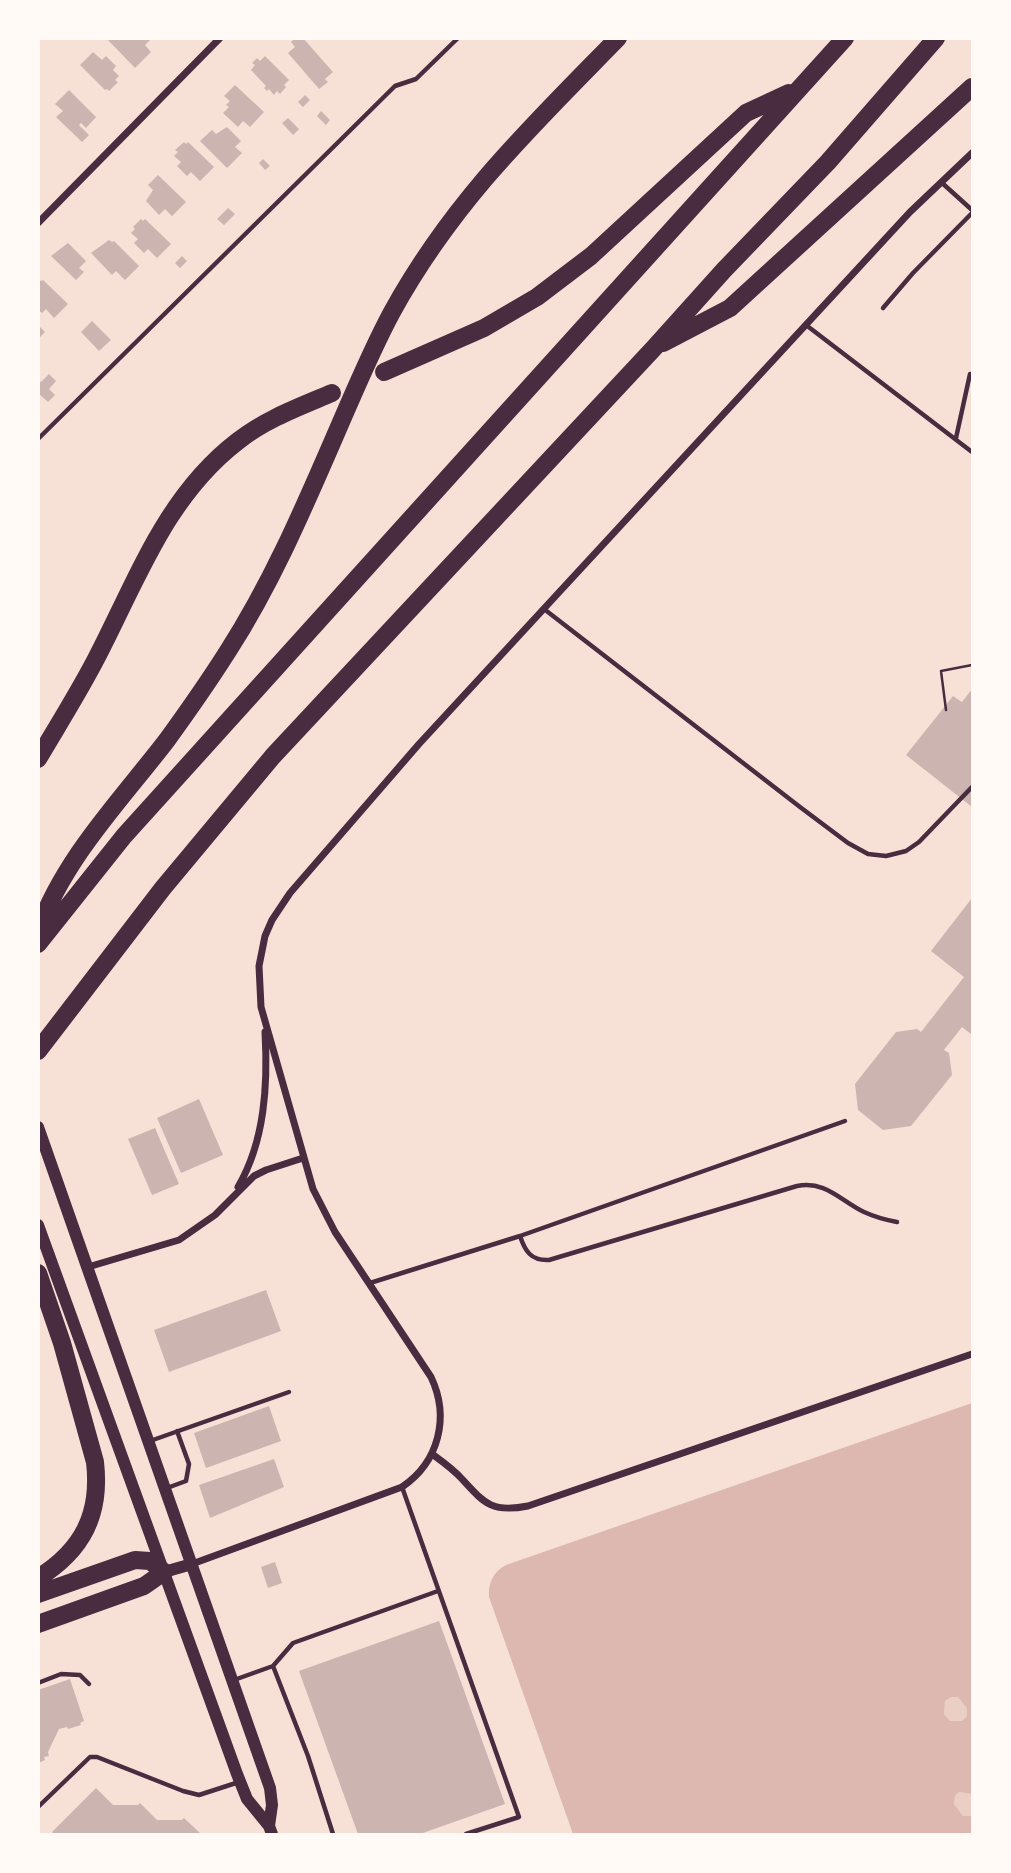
<!DOCTYPE html>
<html>
<head>
<meta charset="utf-8">
<style>
	body { margin:0 }
	#map { position:relative; width:1011px; height:1873px; overflow:hidden; background:#f7e1d7; font-family:"Exo 2",sans-serif }
	canvas { display:block }
	.frame { position:absolute; inset:0; border:40px solid #fffaf5; pointer-events:none }
</style>
</head>
<body>
<div id="map">
<canvas width="1011" height="1873"></canvas>
<div class="frame"></div>
</div>
<script>
const context = document.querySelector('canvas').getContext('2d');
context.lineJoin = 'round';
function paint(path, color) {
  context.fillStyle = color;
  context.fill(path, 'evenodd');
}
function stroke(path, color, width, dash) {
  context.strokeStyle = color;
  context.lineWidth = width;
  context.lineCap = dash ? 'butt' : 'round';
  context.setLineDash(dash || []);
  context.stroke(path);
}
paint(new Path2D(`
	M 951,1696 L 958,1697 L 968,1708 L 967,1716 L 962,1721 L 950,1721 L 944,1714 L 945,1701 Z
	M 959,1792 L 972,1794 L 972,1817 L 963,1816 L 954,1804 L 955,1796 Z`), '#ebcfc5');
paint(new Path2D(`
	M 972,1403 L 972,1794 L 959,1792 L 955,1796 L 954,1804 L 963,1816 L 972,1816 L 972,1834 L 573,1834 L 489,1597 C 488,1583 493,1572 506,1565 ZM 951,1697 L 958,1697 L 967,1708 L 967,1716 L 962,1721 L 950,1721 L 944,1714 L 945,1701 Z`), '#dcb8b0');
paint(new Path2D(`
	M 106,38 L 148,38 L 150,40 L 145,45 L 151,52 L 135,68 Z
	M 295,38 L 303,38 L 333,72 L 325,79 L 328,82 L 319,89 L 288,53 L 295,47 L 291,42 Z
	M 93,52 L 102,60 L 106,56 L 116,66 L 113,70 L 119,76 L 115,80 L 118,82 L 109,91 L 107,89 L 105,90 L 80,65 Z
	M 265,56 L 289,80 L 284,85 L 286,87 L 280,94 L 277,91 L 274,95 L 269,89 L 267,91 L 264,88 L 266,86 L 251,70 L 255,65 L 252,63 L 257,58 L 260,61 Z
	M 235,85 L 264,112 L 250,127 L 243,121 L 238,127 L 223,113 L 229,107 L 226,105 L 230,101 L 224,96 Z
	M 69,90 L 96,117 L 86,128 L 81,123 L 79,125 L 89,135 L 82,142 L 56,117 L 63,111 L 55,104 Z
	M 305,95 L 310,100 L 303,107 L 298,102 Z
	M 321,111 L 330,120 L 326,125 L 317,116 Z
	M 288,118 L 299,129 L 293,135 L 282,123 Z
	M 227,127 L 241,141 L 235,147 L 242,153 L 227,168 L 200,141 L 212,130 L 216,134 Z
	M 184,142 L 186,144 L 188,142 L 214,167 L 200,181 L 191,172 L 187,176 L 177,166 L 181,162 L 174,156 L 178,152 L 175,150 Z
	M 263,159 L 270,166 L 265,170 L 259,163 Z
	M 158,175 L 186,202 L 172,216 L 165,209 L 159,215 L 146,201 L 153,190 L 148,185 Z
	M 228,208 L 235,214 L 224,225 L 217,219 Z
	M 141,219 L 143,221 L 145,219 L 171,244 L 157,258 L 148,249 L 144,253 L 134,243 L 138,239 L 131,233 L 135,229 L 133,227 Z
	M 109,240 L 112,242 L 114,241 L 139,266 L 125,280 L 116,271 L 112,275 L 91,253 Z
	M 68,243 L 86,261 L 79,268 L 84,272 L 76,280 L 51,256 Z
	M 182,256 L 187,261 L 180,268 L 175,263 Z
	M 38,279 L 41,281 L 43,280 L 68,304 L 54,318 L 46,309 L 42,313 L 38,310 Z
	M 92,321 L 111,340 L 99,351 L 81,332 Z
	M 38,325 L 45,332 L 38,339 Z
	M 49,374 L 56,381 L 49,389 L 55,395 L 48,402 L 38,393 L 38,379 L 41,382 Z
	M 972,689 L 972,807 L 906,755 L 953,696 L 962,702 Z
	M 972,898 L 972,1035 L 962,1027 L 944,1050 L 949,1053 L 952,1075 L 911,1126 L 883,1130 L 858,1110 L 855,1084 L 896,1032 L 917,1029 L 921,1032 L 964,977 L 931,951 Z
	M 199,1099 L 223,1155 L 181,1173 L 157,1118 Z
	M 155,1128 L 179,1184 L 152,1195 L 128,1139 Z
	M 266,1290 L 281,1331 L 169,1372 L 154,1330 Z
	M 269,1406 L 281,1441 L 206,1468 L 194,1433 Z
	M 274,1459 L 284,1487 L 210,1518 L 199,1485 Z
	M 275,1562 L 282,1583 L 268,1588 L 261,1567 Z
	M 439,1621 L 505,1804 L 420,1834 L 358,1834 L 299,1671 Z
	M 70,1679 L 84,1721 L 80,1723 L 81,1725 L 68,1729 L 67,1727 L 59,1729 L 48,1752 L 49,1756 L 44,1757 L 45,1760 L 38,1763 L 38,1690 Z
	M 96,1788 L 113,1805 L 138,1805 L 140,1803 L 157,1820 L 182,1820 L 184,1818 L 201,1834 L 54,1834 L 52,1832 Z`), '#ccb4b1');
stroke(new Path2D(`
	M 946,710 L 941,671 L 972,665`), '#4a2c40', 2.5);
stroke(new Path2D(`
	M 941,182 L 972,210
	M 883,308 L 913,273 L 972,213
	M 806,325 L 972,452
	M 956,438 L 970,374
	M 38,439 L 395,86 L 416,79 L 458,38
	M 544,609 L 800,807 L 848,843 L 868,854 L 886,856 L 906,851 L 919,842 L 972,787
	M 520,1236 C 525,1251 531,1261 549,1260 L 797,1186 C 825,1180 841,1201 864,1212 C 875,1217 886,1220 897,1222
	M 370,1283 L 520,1236 L 845,1121
	M 150,1441 L 289,1392
	M 402,1487 L 519,1817 L 466,1834
	M 167,1488 L 186,1481 L 189,1464 L 177,1431
	M 273,1666 L 308,1756 L 333,1834
	M 234,1680 L 273,1666 L 293,1643 L 438,1591
	M 38,1683 L 61,1674 L 80,1675 L 89,1684
	M 38,1807 L 90,1757 L 97,1757 L 183,1791 L 199,1795 L 239,1782`), '#4a2c40', 4.5);
stroke(new Path2D(`
	M 38,223 L 220,38
	M 238,1187 C 265,1141 268,1084 265,1032
	M 88,1267 L 179,1240 L 215,1215 L 254,1176 L 266,1170 L 303,1158
	M 432,1454 C 443,1462 453,1469 462,1479 C 485,1504 492,1513 528,1506 L 972,1354
	M 192,1564 L 402,1487 C 439,1462 450,1417 431,1377 L 335,1232 L 313,1189 L 261,1007 L 259,966 L 265,936 L 272,920 L 290,893 L 419,744 L 910,212 L 972,153`), '#4a2c40', 7);
stroke(new Path2D(`
	M 38,1127 L 270,1788 L 272,1805 L 269,1826
	M 38,1225 L 237,1774 L 247,1799 L 269,1826 L 272,1834
	M 164,1572 L 192,1564`), '#4a2c40', 12);
stroke(new Path2D(`
	M 663,343 L 730,308 L 972,87
	M 384,372 L 484,328 L 537,297 L 591,256 L 746,113 L 789,93
	M 38,759 C 58,725 79,692 97,657 C 137,580 166,496 238,441 C 266,419 299,407 332,393
	M 38,931 C 64,858 121,800 167,740 C 188,711 209,681 228,651 C 273,581 305,505 338,429 C 355,390 372,349 392,312 C 453,201 531,127 618,38
	M 38,944 L 124,836 L 845,38
	M 38,1051 L 163,888 L 273,756 L 654,348 L 724,270 L 828,162 L 936,38
	M 38,1273 L 62,1343 L 95,1462 C 101,1514 83,1550 38,1578
	M 38,1594 L 135,1560 L 150,1561 L 164,1572 L 144,1586 L 38,1624`), '#4a2c40', 18);
</script>
</body>
</html>
